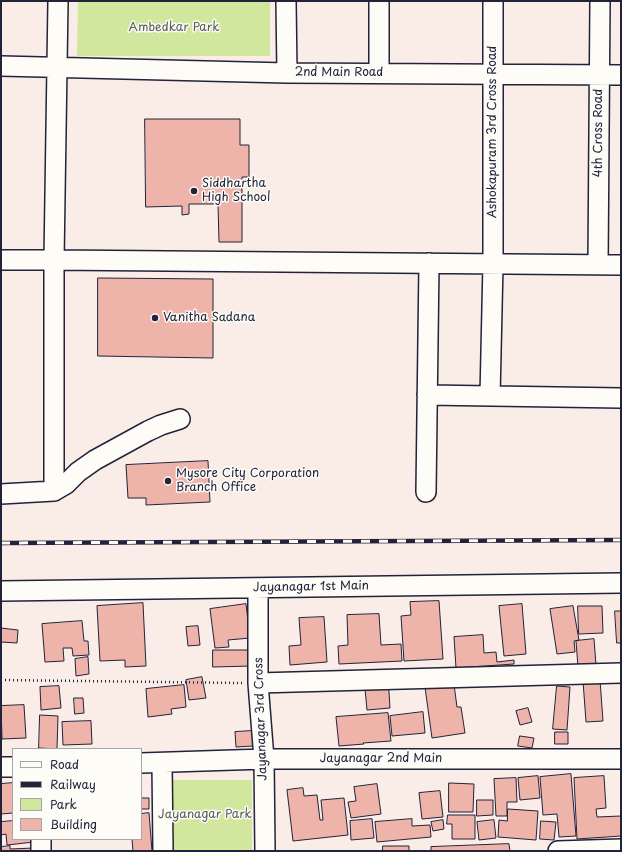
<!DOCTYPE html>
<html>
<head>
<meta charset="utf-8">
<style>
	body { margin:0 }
	#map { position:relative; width:622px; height:852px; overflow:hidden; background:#faede7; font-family:"Playpen Sans",sans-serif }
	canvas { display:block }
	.frame { position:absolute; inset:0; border:2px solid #22223b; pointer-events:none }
	.legend { position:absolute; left:12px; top:748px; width:130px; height:92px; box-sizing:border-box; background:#fdfcf7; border:1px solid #a5a5ac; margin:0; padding:5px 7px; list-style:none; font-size:12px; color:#22223b }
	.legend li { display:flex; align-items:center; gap:8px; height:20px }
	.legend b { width:20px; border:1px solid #a5a5ac }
</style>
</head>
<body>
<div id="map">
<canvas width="622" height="852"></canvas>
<div class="frame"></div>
<ul class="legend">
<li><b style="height:5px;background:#fdfcf7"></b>Road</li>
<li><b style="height:5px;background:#22223b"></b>Railway</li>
<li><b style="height:11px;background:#d0e79d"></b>Park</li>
<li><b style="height:11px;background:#eeb3a9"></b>Building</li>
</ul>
</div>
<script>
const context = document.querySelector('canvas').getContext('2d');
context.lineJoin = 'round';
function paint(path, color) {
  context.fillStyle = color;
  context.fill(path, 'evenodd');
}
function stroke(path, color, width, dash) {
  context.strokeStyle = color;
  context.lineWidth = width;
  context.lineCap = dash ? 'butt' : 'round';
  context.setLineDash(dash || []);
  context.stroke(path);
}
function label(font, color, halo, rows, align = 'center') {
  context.font = font + ' "Playpen Sans",sans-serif';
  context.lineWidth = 3;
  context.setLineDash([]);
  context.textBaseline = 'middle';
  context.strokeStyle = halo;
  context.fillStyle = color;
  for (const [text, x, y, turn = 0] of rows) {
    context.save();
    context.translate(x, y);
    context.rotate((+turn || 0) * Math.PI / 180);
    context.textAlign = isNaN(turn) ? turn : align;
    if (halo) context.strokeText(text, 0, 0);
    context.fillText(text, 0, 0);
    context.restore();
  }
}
paint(new Path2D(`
	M 78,1 L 270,1 L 270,56 L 77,56 Z
	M 157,780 L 252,780 L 252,851 L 158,851 Z`), '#d0e79d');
const building = new Path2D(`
	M 145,119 L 240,119 L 240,145 L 249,145 L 249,177 L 242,177 L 242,242 L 219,242 L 218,204 L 189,204 L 189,214 L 182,215 L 182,206 L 146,207 Z
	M 98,278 L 213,279 L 213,358 L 98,356 Z
	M 208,461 L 210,502 L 146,505 L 146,498 L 128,498 L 126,465 Z
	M 439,601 L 443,659 L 404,661 L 401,616 L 411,615 L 410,602 Z
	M 143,603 L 146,666 L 125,667 L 125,660 L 100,661 L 97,606 Z
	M 246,604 L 250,638 L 228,640 L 229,647 L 215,648 L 210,609 Z
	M 522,604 L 526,654 L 504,656 L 499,606 Z
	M 573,606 L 579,640 L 574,641 L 575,652 L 557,654 L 550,609 Z
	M 578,606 L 602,606 L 603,633 L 579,634 Z
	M 615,611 L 621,611 L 621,643 L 617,643 Z
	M 379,614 L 381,645 L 401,644 L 402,661 L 339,664 L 338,646 L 348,645 L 347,615 Z
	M 324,617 L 327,662 L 290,665 L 289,646 L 301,645 L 299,618 Z
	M 82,621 L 84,641 L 88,641 L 89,655 L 73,656 L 72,648 L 63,648 L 64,661 L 45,662 L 42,624 Z
	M 198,626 L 200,645 L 188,646 L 186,627 Z
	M 1,628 L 18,630 L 17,643 L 1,642 Z
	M 483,635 L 484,653 L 496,652 L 497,662 L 514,660 L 514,664 L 456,668 L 454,637 Z
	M 594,639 L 596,665 L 578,667 L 576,641 Z
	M 213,650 L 253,650 L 253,666 L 213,667 Z
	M 88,657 L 89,674 L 76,676 L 75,659 Z
	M 388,676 L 390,708 L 367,710 L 364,678 Z
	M 202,677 L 206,698 L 189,700 L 186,680 Z
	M 453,677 L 457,707 L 461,707 L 465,733 L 432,738 L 424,680 Z
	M 600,680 L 603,721 L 586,722 L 583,681 Z
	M 184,685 L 186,707 L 171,709 L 172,714 L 148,717 L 146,689 Z
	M 59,686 L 61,708 L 41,710 L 40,687 Z
	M 557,686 L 570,687 L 567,730 L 553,729 Z
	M 74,698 L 83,698 L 84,713 L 75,714 Z
	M 24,705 L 26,738 L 2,739 L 1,706 Z
	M 528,708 L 532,722 L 520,725 L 516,711 Z
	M 423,712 L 425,733 L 392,736 L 390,716 Z
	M 388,713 L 391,741 L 363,743 L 364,744 L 339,746 L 336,717 Z
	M 40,715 L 58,716 L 57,749 L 39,748 Z
	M 91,721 L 92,744 L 63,745 L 62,722 Z
	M 252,731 L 253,746 L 236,747 L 235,732 Z
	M 555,732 L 568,732 L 568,744 L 555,744 Z
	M 520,736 L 534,738 L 532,748 L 518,746 Z
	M 571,774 L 576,836 L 559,837 L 557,814 L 543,815 L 540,777 Z
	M 538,776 L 540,798 L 520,800 L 518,778 Z
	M 604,776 L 606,808 L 596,809 L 597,817 L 621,816 L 621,836 L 577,839 L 574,778 Z
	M 516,778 L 517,802 L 507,802 L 507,816 L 496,816 L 494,779 Z
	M 13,783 L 13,813 L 1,814 L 1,784 Z
	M 449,783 L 474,784 L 473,812 L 449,812 Z
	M 377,784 L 381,814 L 351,818 L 348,802 L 356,801 L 354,787 Z
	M 303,788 L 304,796 L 317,795 L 320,820 L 323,820 L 321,800 L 344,798 L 348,835 L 293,841 L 287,790 Z
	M 440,791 L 443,817 L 422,819 L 419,793 Z
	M 141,798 L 149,798 L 149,809 L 141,809 Z
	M 477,800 L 493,800 L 493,815 L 477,816 Z
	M 508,809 L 538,811 L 536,840 L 498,837 L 499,820 L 507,821 Z
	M 149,813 L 152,851 L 133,851 L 132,839 L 141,839 L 141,814 Z
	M 448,815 L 475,815 L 475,839 L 452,839 L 452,824 L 447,824 Z
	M 372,819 L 374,838 L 351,840 L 350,821 Z
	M 412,819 L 412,826 L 430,825 L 431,837 L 377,842 L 375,822 Z
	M 443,820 L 444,829 L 433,831 L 431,822 Z
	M 494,820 L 496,838 L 479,840 L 477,822 Z
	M 13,821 L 13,839 L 34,839 L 34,842 L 7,845 L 6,834 L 1,835 L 1,822 Z
	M 541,821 L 556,822 L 554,840 L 540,839 Z
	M 509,844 L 510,851 L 431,851 L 431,847 Z
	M 10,846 L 10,849 L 34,848 L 34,851 L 1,851 L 1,847 Z
	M 383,846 L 409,846 L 409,851 L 383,851 Z`);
paint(building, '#eeb3a9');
stroke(building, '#22223b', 1);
const minor = new Path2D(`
	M 286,1 L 287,73
	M 1,66 L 287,73 L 621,75
	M 379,73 L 379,1
	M 1,260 L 54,260 L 621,265
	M 598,265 L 600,1
	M 427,395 L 621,398
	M 490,396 L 493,264 L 493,1
	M 54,491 L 54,260 L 58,1
	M 426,492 L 429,263
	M 1,494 L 54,491 L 66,484 L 78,472 L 95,460 L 148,431 L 161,425 L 180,419
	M 258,588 L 258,683 L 264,759 L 265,851
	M 1,591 L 621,583
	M 258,683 L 621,673
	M 141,763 L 264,759 L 621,759
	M 162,763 L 163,851
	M 1,767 L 13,767
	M 41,839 L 41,851
	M 558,851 L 621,849`);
stroke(minor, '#22223b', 22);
stroke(new Path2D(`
	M 1,680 L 242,683`), '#22223b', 2.5, [1, 3]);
stroke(minor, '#fdfcf7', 19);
const rail = new Path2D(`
	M 1,543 L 621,540`);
stroke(rail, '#22223b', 4.5);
stroke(rail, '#fdfcf7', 3, [9]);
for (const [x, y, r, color] of [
	[194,191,4,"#22223b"],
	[155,318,4,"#22223b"],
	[168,481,4,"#22223b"]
]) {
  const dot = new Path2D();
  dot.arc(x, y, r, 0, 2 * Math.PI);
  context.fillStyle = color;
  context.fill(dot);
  stroke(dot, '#fdfcf7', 1.5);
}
label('12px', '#565d58', '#fdfcf7', [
	["Ambedkar Park",174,28],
	["Jayanagar Park",205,815]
]);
label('12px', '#22223b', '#fdfcf7', [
	["2nd Main Road",339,73],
	["Ashokapuram 3rd Cross Road",493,132,-90],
	["4th Cross Road",599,133,-90],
	["Jayanagar 1st Main",311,587,-1],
	["Jayanagar 3rd Cross",261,719,-92],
	["Jayanagar 2nd Main",381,759]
]);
label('12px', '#22223b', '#fdfcf7', [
	["Siddhartha",202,184],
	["High School",202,198],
	["Vanitha Sadana",163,318],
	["Mysore City Corporation",176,474],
	["Branch Office",176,488]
], 'left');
</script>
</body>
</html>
